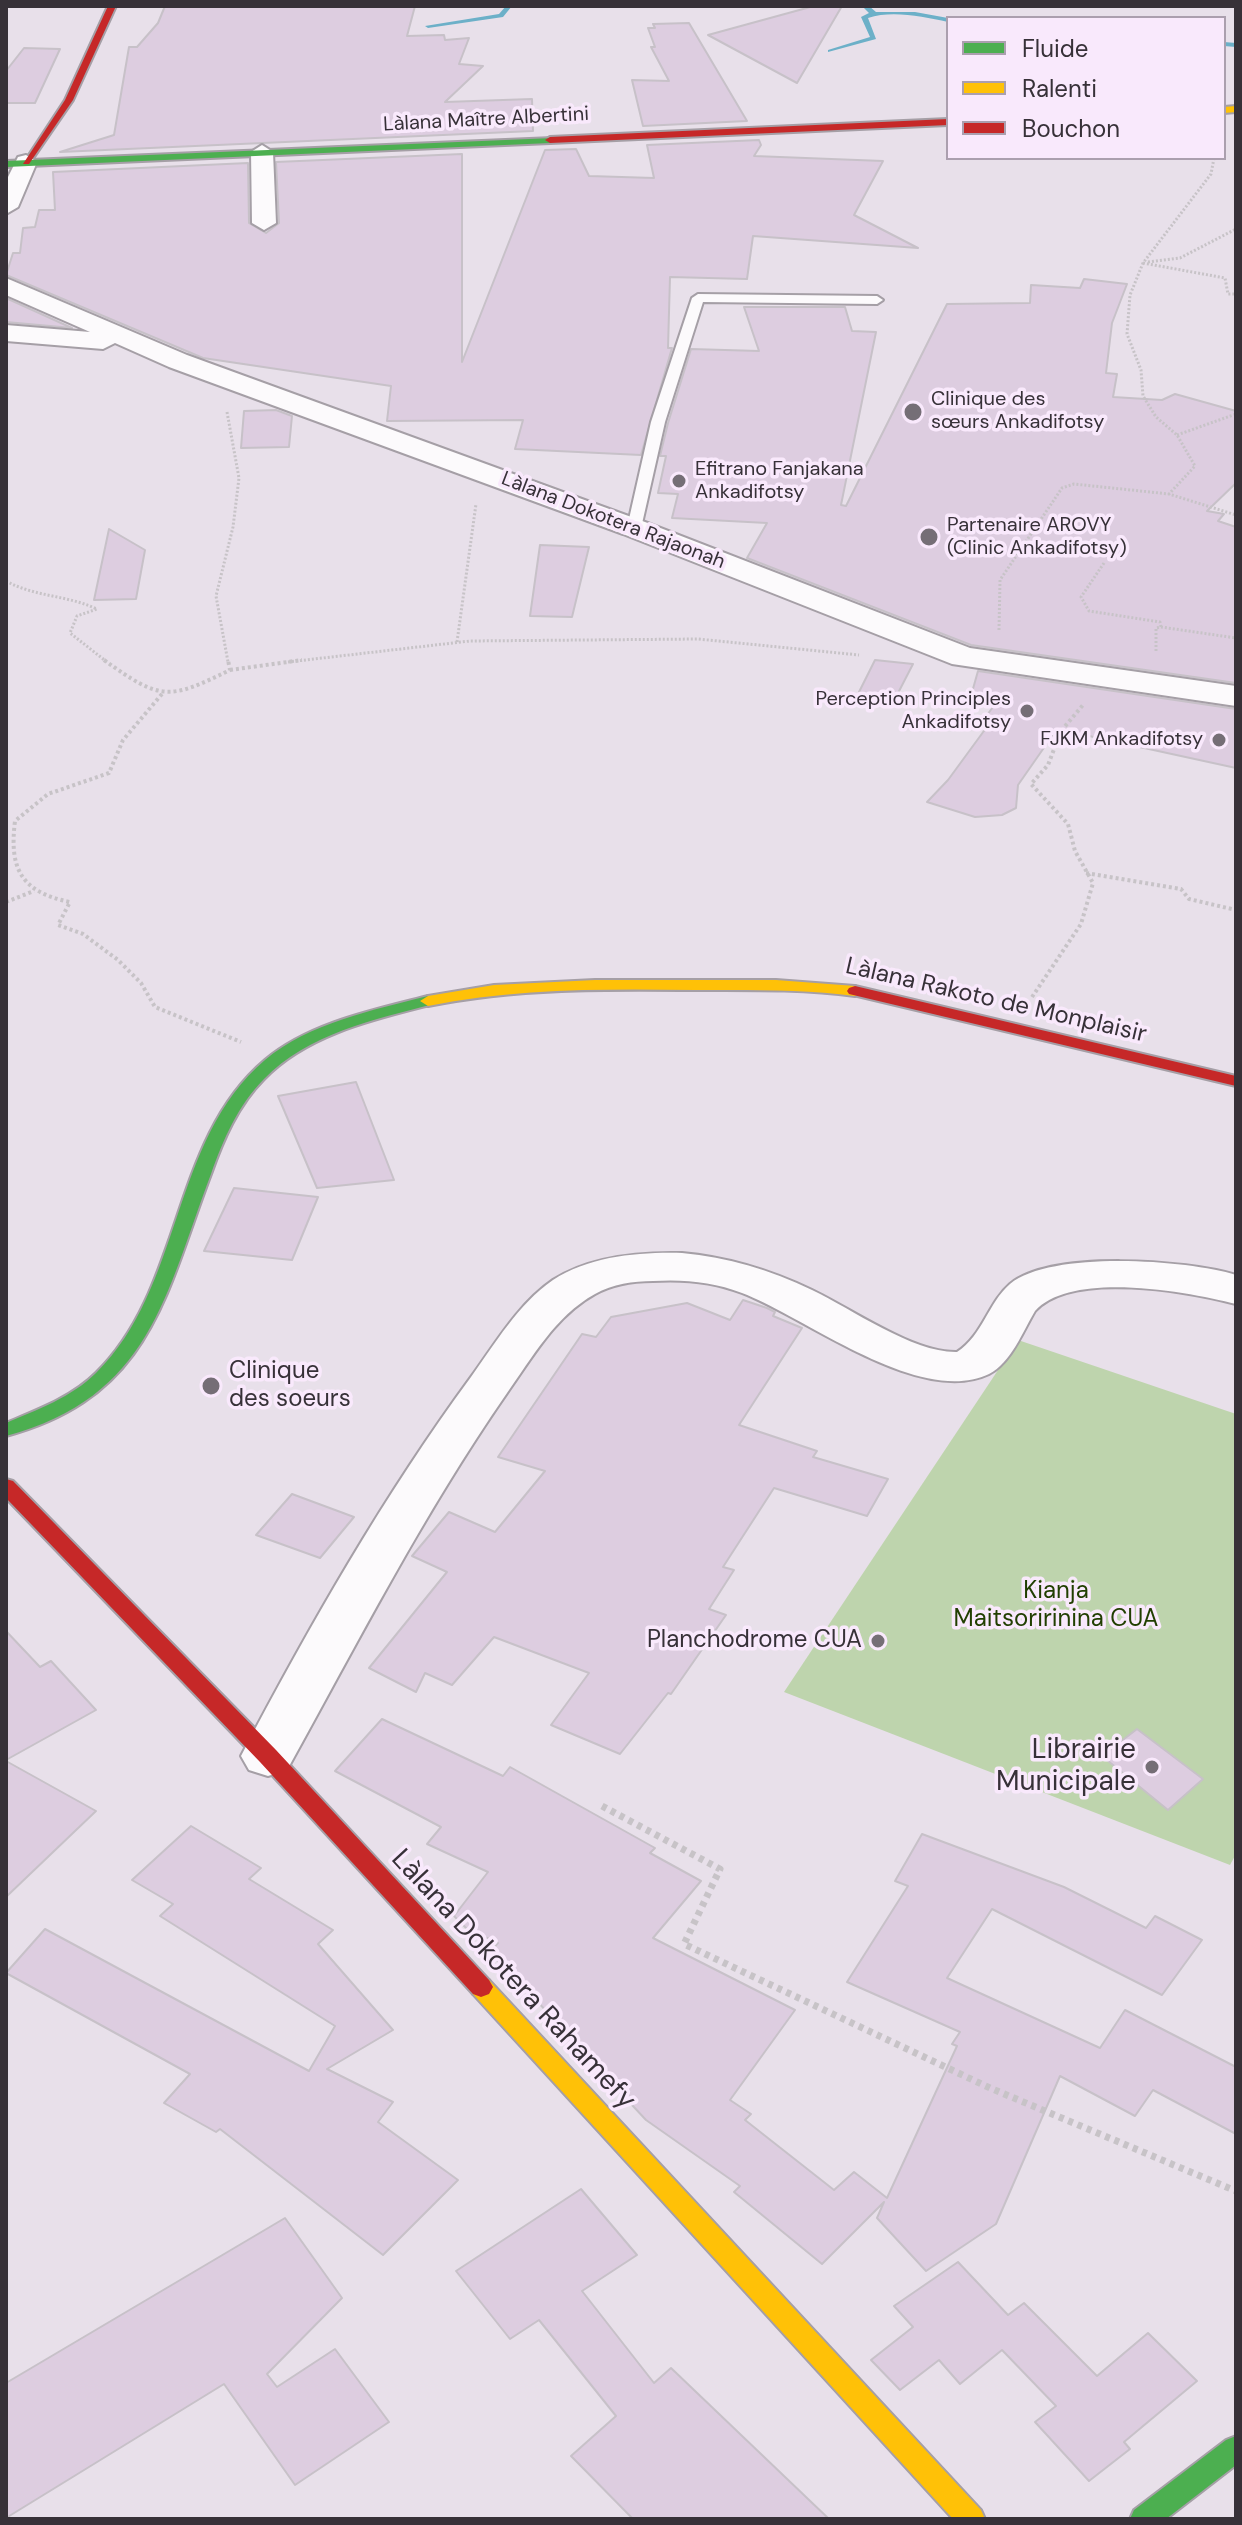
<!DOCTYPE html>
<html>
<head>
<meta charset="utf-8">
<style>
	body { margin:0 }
	#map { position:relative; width:1242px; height:2525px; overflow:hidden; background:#e8e0ea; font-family:"DM Sans",sans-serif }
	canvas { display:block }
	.frame { position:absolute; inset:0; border:8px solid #373138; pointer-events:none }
	.legend { position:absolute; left:946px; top:16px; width:280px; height:144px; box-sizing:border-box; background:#f9e9fc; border:2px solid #ab9fae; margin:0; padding:10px 14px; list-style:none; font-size:24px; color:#373138 }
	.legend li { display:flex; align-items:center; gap:16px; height:40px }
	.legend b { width:40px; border:2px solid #ab9fae }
</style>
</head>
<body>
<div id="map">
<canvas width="1242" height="2525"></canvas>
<div class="frame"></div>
<ul class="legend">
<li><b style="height:10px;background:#4caf50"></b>Fluide</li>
<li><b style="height:10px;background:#ffc107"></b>Ralenti</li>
<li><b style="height:10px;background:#c62828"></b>Bouchon</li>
</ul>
</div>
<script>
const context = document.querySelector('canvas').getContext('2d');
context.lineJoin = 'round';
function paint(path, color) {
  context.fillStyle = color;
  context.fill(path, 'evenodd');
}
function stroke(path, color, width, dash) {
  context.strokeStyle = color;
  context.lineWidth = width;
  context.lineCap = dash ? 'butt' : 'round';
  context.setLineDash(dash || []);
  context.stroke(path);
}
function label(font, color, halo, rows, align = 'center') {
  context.font = font + ' "DM Sans",sans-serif';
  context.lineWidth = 7;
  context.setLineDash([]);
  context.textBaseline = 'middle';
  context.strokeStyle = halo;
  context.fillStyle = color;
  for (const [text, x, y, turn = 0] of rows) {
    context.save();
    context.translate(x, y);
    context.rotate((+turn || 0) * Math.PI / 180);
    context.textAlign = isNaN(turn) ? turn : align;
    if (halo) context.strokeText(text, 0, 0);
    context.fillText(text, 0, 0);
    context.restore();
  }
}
paint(new Path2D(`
	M 1018,1340 L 1236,1414 L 1236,1854 L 1230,1865 L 784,1692 Z`), '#bed4ad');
paint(new Path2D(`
	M 506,6 L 512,6 L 503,17 L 428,28 L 425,26 L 499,14 Z
	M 862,6 L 869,6 L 876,12 L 915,12 L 948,18 L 948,22 C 923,17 893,10 868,18 L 876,39 L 828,52 L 828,50 L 870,37 L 861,17 L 869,13 Z
	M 1224,42 L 1236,43 L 1236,47 L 1224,46 Z`), '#6cb0c8');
const building = new Path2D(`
	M 165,6 L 415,6 L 407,36 L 444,35 L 445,40 L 469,38 L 459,64 L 483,66 L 445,102 L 532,99 L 533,131 L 60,152 L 114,135 L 129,47 L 137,47 L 158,23 Z
	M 814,6 L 842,6 L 797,83 L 708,35 Z
	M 689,23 L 747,121 L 643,126 L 632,80 L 669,81 L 651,47 L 655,47 L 648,28 L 655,28 L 653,24 Z
	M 24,48 L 60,49 L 35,103 L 6,103 L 6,71 Z
	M 759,140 L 761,145 L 754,156 L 883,161 L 854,215 L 918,248 L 753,236 L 747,279 L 670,277 L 668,348 L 672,348 L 641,455 L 515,449 L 523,420 L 387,421 L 391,386 L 203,358 L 6,275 L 13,253 L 20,253 L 23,228 L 35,227 L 39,210 L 55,210 L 53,172 L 248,163 L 249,223 L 266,233 L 279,223 L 276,162 L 462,154 L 462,362 L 545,150 L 576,149 L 589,176 L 654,178 L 647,145 Z
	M 1084,279 L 1127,284 L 1112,323 L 1106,373 L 1117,374 L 1113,397 L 1162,400 L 1175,394 L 1236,411 L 1236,483 L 1207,511 L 1224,514 L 1218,521 L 1236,527 L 1236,683 L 971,645 L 747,558 L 767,523 L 672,518 L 678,494 L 658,493 L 666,456 L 660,456 L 668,423 L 691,349 L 759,351 L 744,307 L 845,307 L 852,331 L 876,332 L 841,505 L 846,506 L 947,304 L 1030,303 L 1031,285 L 1080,288 Z
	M 6,298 L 72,328 L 6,322 Z
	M 276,410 L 292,416 L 289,447 L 241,448 L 244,411 Z
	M 109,529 L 145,550 L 136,599 L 94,600 Z
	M 540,545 L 589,547 L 572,617 L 530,616 Z
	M 875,660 L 913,664 L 896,697 L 859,692 Z
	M 978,671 L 1236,709 L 1236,768 L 1057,729 L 1018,785 L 1016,808 L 1002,815 L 975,817 L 927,802 L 948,780 L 989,724 L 981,723 L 993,707 L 969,703 Z
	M 356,1082 L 394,1180 L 317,1188 L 278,1096 Z
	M 234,1188 L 318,1197 L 292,1260 L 204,1251 Z
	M 743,1300 L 767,1308 L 775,1312 L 773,1316 L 802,1328 L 739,1425 L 817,1451 L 813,1457 L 888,1479 L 867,1516 L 774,1488 L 723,1567 L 734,1570 L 709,1609 L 726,1615 L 671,1694 L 668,1693 L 620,1754 L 551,1725 L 589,1673 L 494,1637 L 452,1685 L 425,1673 L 416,1692 L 369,1668 L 447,1572 L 412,1556 L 449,1512 L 495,1532 L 545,1471 L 498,1457 L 582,1334 L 596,1337 L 611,1317 L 687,1303 L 730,1320 Z
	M 292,1494 L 354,1517 L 320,1558 L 256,1535 Z
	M 6,1631 L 40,1667 L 51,1661 L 96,1710 L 6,1760 Z
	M 382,1719 L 503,1776 L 510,1767 L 655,1848 L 650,1853 L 701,1881 L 653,1938 L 795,2010 L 730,2100 L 751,2114 L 745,2120 L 834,2190 L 854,2172 L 887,2198 L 957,2046 L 952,2044 L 960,2032 L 847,1982 L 908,1886 L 895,1881 L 922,1834 L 1064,1887 L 1146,1928 L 1155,1916 L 1202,1940 L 1162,1995 L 992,1909 L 947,1978 L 1100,2048 L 1125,2010 L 1236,2067 L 1236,2134 L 1153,2090 L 1135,2116 L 1060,2076 L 996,2224 L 926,2271 L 877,2218 L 884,2202 L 822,2264 L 734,2192 L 740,2186 L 646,2120 L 590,2060 L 592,2058 L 490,1953 L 498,1943 L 467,1929 L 454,1916 L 488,1872 L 427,1844 L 441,1827 L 335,1771 Z
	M 1137,1729 L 1203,1779 L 1168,1810 L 1102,1756 Z
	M 6,1761 L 96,1811 L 6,1897 Z
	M 191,1826 L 261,1868 L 249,1879 L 333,1930 L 318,1944 L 393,2030 L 327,2069 L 393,2102 L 378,2122 L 458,2180 L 383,2255 L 220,2129 L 216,2132 L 164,2103 L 190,2074 L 6,1973 L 45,1929 L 309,2071 L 335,2026 L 160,1916 L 173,1904 L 132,1880 Z
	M 581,2189 L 637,2255 L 582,2291 L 654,2383 L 671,2368 L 829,2519 L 633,2519 L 571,2456 L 616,2416 L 539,2320 L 510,2339 L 456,2271 Z
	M 285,2218 L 342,2298 L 267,2374 L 277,2387 L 335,2349 L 389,2422 L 295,2485 L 224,2384 L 6,2518 L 6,2383 Z
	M 958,2262 L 1008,2315 L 1024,2303 L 1097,2376 L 1148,2333 L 1197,2381 L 1124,2442 L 1130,2449 L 1089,2481 L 1035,2422 L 1056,2406 L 1002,2350 L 960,2384 L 939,2360 L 900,2390 L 871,2360 L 913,2327 L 894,2306 Z`);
paint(building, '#ddcde0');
stroke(building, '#c7c1c8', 2);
const lane = new Path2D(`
	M 698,294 L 877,296 L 883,300 L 877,304 L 703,302 L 665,422 L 641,528 L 629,531 L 627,528 L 651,422 L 692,298 Z`);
const street = new Path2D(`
	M 262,145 L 273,152 L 276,223 L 264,230 L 252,223 L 251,152 Z
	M 26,155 L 37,162 L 18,207 L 6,214 L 6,181 L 18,157 Z
	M 6,278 L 187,355 L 645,522 L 970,648 L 1236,686 L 1236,706 L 952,664 L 623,534 L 169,367 L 115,343 L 103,349 L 6,341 L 6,325 L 90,332 L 6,295 Z
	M 682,1253 C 728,1257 770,1270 812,1290 C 852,1309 913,1353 957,1352 C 983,1335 988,1303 1010,1284 C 1052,1250 1187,1260 1236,1275 L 1236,1304 C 1188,1292 1072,1270 1035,1311 C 1023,1331 1011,1363 989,1374 C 920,1407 807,1318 742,1293 C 714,1282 684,1279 653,1281 C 633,1281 613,1284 595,1294 C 555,1316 532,1358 507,1393 C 423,1514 358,1642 287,1770 L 268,1776 L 249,1770 L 241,1756 C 310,1625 383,1497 471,1377 C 495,1344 518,1304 553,1280 C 590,1256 639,1252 682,1253 Z`);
const fast = new Path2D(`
	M 553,138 L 550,143 L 6,167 L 6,161 Z
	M 428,996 L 434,998 L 436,1001 L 434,1004 C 375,1019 307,1034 264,1079 C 238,1105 223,1140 211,1174 C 165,1295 151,1397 6,1436 L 6,1423 C 37,1410 72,1397 96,1373 C 184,1287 170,1140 265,1060 C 309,1023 373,1010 428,996 Z
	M 1236,2436 L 1236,2465 L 1166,2519 L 1130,2519 L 1134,2510 L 1226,2440 Z`);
const slow = new Path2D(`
	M 1236,106 L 1236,112 L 1224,113 L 1224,107 Z
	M 595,980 L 776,980 L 855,986 L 863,991 L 855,996 C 802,989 749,990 696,990 C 606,989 517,988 428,1006 L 420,1001 L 428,996 L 494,985 Z
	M 481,1977 L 489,1980 L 981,2510 L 985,2519 L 953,2519 L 473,1994 L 469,1987 L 473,1980 Z`);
const jam = new Path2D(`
	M 108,6 L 116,6 L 73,100 L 29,164 L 23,164 L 65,100 Z
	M 948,119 L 948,125 L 550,143 L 545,140 L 550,137 Z
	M 855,986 L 1236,1076 L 1236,1086 L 849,994 L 847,991 L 849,988 Z
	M 6,1479 L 13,1481 L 276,1750 L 489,1980 L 493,1987 L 489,1994 L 481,1997 L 473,1994 L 260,1762 L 6,1498 Z`);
stroke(lane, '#a59fa6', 4);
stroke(street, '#a59fa6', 4);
stroke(fast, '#a59fa6', 4);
stroke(slow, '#a59fa6', 4);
stroke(jam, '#a59fa6', 4);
stroke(new Path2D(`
	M 1214,158 L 1211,174 L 1143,263 L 1130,295 L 1127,334 L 1141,370 L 1143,396 L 1156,417 L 1177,435 L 1195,466 L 1169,494 L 1236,515
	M 1148,262 L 1180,258 L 1236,229
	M 1143,263 L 1225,278 L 1228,294 L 1236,294
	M 227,412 L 239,478 L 233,527 L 216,596 L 228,662
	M 1177,435 L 1236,414
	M 1104,563 L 1081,597 L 1089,611 L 1160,622 L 1161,627
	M 6,581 C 35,597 67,595 97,609 L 77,616 L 70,633 L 107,662
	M 999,630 L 1000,580 L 1062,488 L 1074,484 L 1169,494
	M 457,642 L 476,504
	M 1156,651 L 1156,628 L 1161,627 L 1236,638
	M 288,662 L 470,641 L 698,639 L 859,655`), '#c7c3c7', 3, [2, 2]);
stroke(new Path2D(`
	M 104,660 C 161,701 169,700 230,670 L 228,660
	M 230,670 L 302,660
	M 162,694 L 123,740 L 109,773 L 48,794 L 15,821 C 9,869 21,892 70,902 L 58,925 L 83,934 L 118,960 L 141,983 L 155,1007 L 241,1042
	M 1086,873 L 1181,889 L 1189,899 L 1236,910
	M 6,902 L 34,891
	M 1032,997 L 1081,924 L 1093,883 L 1075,851 L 1068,824 L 1031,784 L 1048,765 L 1061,731 L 1083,705`), '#c7c3c7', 4, [3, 3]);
stroke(new Path2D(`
	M 602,1806 L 720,1869 L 684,1944 L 990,2088 L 1236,2191`), '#c7c3c7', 7, [5, 5]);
paint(lane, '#fcfafc');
paint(street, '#fcfafc');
paint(fast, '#4caf50');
paint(slow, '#ffc107');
paint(jam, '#c62828');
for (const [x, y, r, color] of [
	[913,412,10,"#756e76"],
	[679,481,8,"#756e76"],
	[929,537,10,"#756e76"],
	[1027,711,8,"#756e76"],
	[1219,740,8,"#756e76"],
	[211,1386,10,"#756e76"],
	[878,1641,8,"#756e76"],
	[1152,1767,8,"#756e76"]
]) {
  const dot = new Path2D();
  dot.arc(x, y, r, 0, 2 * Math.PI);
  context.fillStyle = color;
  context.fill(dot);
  stroke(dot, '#f9e9fc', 3);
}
label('20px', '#373138', '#f9e9fc', [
	["Làlana Maître Albertini",486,120,-3],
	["Làlana Dokotera Rajaonah",613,521,21]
]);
label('20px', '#373138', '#f9e9fc', [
	["Clinique des",931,400],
	["sœurs Ankadifotsy",931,423],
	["Efitrano Fanjakana",695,470],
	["Ankadifotsy",695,493],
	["Partenaire AROVY",947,526],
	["(Clinic Ankadifotsy)",947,549],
	["Perception Principles",1011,700,"right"],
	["Ankadifotsy",1011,723,"right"],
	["FJKM Ankadifotsy",1203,740,"right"]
], 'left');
label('24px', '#373138', '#f9e9fc', [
	["Làlana Rakoto de Monplaisir",996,1001,13]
]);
label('24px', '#373138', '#f9e9fc', [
	["Clinique",229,1372],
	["des soeurs",229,1400],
	["Planchodrome CUA",862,1641,"right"]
], 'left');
label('24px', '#213f01', '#f9e9fc', [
	["Kianja",1056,1592],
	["Maitsoririnina CUA",1056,1620]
]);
label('28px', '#373138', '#f9e9fc', [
	["Librairie",1136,1751],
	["Municipale",1136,1783]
], 'right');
label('28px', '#373138', '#f9e9fc', [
	["Làlana Dokotera Rahamefy",513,1980,47]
]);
</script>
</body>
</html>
